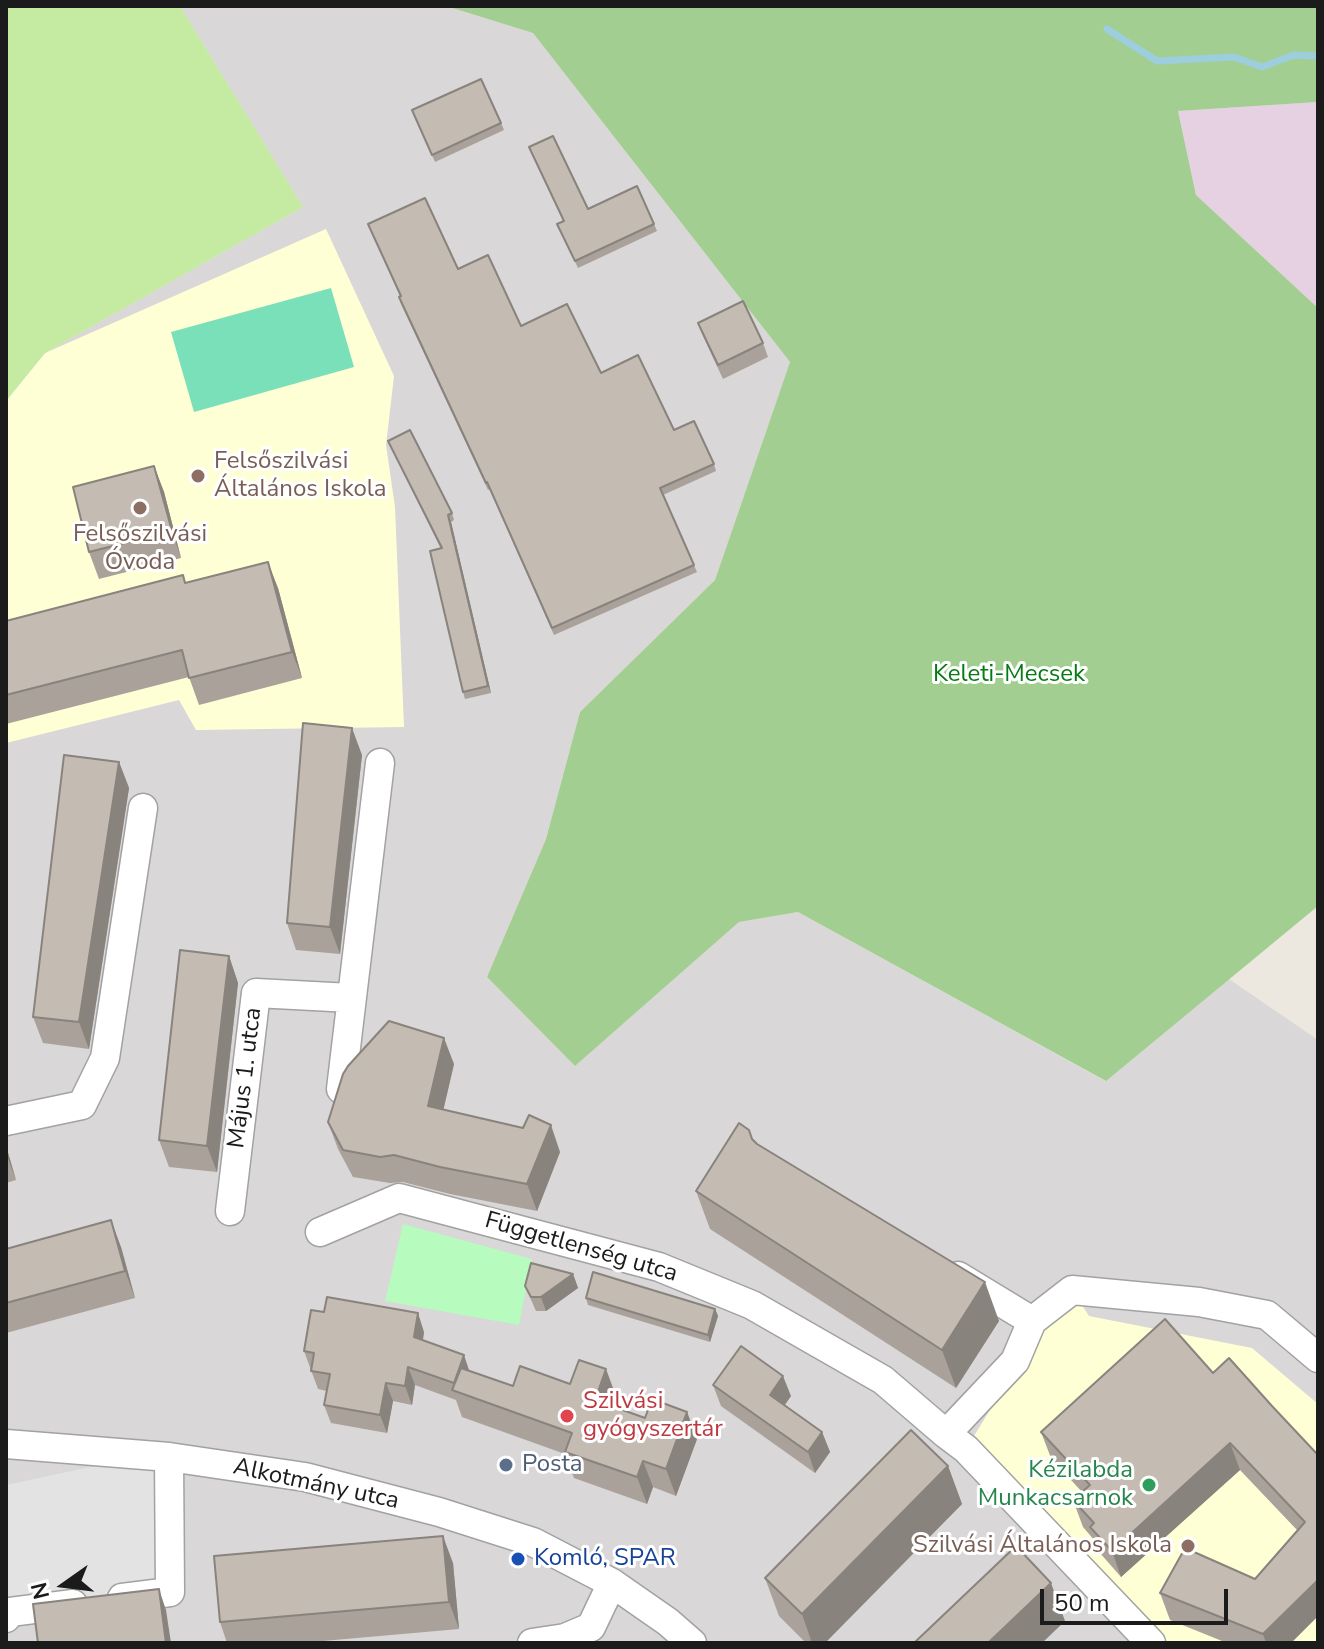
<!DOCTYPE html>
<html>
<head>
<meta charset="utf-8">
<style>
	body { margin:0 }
	#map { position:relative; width:1324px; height:1649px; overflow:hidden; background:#ede8df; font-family:"Nunito Sans",sans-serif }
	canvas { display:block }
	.frame { position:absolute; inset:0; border:8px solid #1b1b1b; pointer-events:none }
	.north { position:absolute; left:24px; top:1545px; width:80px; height:80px; -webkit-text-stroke:6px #fff; paint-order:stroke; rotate:256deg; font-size:22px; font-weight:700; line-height:32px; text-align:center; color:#1b1b1b }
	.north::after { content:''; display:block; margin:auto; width:28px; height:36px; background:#1b1b1b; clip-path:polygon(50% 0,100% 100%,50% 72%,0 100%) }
	.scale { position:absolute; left:1040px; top:1589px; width:188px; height:36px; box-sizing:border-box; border:4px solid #1b1b1b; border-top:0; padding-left:10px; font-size:24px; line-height:28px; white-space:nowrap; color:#1b1b1b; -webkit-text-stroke:6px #fff; paint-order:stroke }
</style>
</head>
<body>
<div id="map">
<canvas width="1324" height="1649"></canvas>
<div class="frame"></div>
<div class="north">N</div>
<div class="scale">50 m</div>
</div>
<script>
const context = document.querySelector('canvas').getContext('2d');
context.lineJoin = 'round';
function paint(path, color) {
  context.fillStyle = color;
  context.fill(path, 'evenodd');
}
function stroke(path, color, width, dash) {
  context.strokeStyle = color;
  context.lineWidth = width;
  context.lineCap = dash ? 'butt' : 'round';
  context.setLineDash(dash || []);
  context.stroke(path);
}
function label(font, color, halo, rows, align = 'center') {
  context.font = font + ' "Nunito Sans",sans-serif';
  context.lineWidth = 6;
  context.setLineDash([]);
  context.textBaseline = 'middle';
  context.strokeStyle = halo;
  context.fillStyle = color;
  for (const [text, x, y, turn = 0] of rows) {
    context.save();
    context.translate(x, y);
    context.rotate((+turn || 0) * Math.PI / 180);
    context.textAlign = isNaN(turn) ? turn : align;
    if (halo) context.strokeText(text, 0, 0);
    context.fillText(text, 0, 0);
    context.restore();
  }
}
paint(new Path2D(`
	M 180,6 L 446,6 L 533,33 L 790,362 L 715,580 L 580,712 L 546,839 L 487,977 L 575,1066 L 739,922 L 798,912 L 1105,1081 L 1229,979 L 1318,1040 L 1318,1643 L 6,1643 L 6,401 L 45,353 L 303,207 Z`), '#d9d7d7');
paint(new Path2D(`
	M 1318,102 L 1318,308 L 1196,195 L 1178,111 Z`), '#e6d1e2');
paint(new Path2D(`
	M 326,229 L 394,376 L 386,445 L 395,507 L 404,727 L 196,730 L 179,700 L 6,743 L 6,401 L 45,353 Z
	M 1072,1290 L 1089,1316 L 1252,1348 L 1318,1404 L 1318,1643 L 1151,1643 L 966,1449 L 1017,1366 Z`), '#ffffd6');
paint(new Path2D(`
	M 6,6 L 180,6 L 303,207 L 45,353 L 6,401 Z`), '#c5eaa2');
paint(new Path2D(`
	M 446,6 L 1318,6 L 1318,102 L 1178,111 L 1196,195 L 1318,308 L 1318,906 L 1106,1081 L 798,912 L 739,922 L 575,1066 L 487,977 L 546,839 L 580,712 L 715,580 L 790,362 L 533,33 Z`), '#a3ce92');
paint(new Path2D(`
	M 403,1224 L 532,1259 L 519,1325 L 385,1301 Z`), '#b8fbbe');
paint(new Path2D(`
	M 331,288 L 354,367 L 194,412 L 171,332 Z`), '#79e0b9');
paint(new Path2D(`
	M 142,1456 L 169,1457 L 170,1592 L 6,1610 L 6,1485 Z`), '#e3e3e3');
stroke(new Path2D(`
	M 1107,29 L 1157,61 L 1234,57 L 1262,67 L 1294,55 L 1318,56`), '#9dcedd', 7);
const minor = new Path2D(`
	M 341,1089 L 380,763
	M 6,1121 L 82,1105 L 105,1058 L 143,808
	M 230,1211 L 256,993 L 351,998
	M 320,1232 L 399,1198 L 659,1267 L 752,1305 L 883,1380 L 946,1434 L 966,1449 L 1151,1643
	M 958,1276 L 1032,1321 L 1072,1290 L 1199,1302 L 1267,1315 L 1318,1358
	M 946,1434 L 1015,1361 L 1032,1321
	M 6,1444 L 169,1457 L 305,1477 L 439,1512 L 533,1542 L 612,1583 L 668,1622 L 692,1643
	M 122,1598 L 170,1592 L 169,1457
	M 6,1618 L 10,1612 L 73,1604
	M 532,1643 L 565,1638 L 591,1627 L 612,1583`);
stroke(minor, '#a2a2a2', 31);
stroke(minor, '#fff', 28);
paint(new Path2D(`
	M 412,110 L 501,123 L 504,130 L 435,162 Z
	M 529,147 L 588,209 L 654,224 L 657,231 L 578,268 L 557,224 L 563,221 Z
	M 368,224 L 458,269 L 521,326 L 601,373 L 674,430 L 714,464 L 716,471 L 663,495 L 697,572 L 554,635 L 490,489 L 488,490 L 401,304 L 399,297 L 400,296 Z
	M 698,323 L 763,343 L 768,357 L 723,379 L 703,336 Z
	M 388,441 L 452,513 L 454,520 L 451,522 L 491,693 L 465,699 L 463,692 L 441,549 Z
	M 154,466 L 164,492 L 181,558 L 99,579 L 89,552 Z
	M 186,583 L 278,588 L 302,678 L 199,705 L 189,677 L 6,724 L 6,621 Z
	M 362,755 L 340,954 L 296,950 L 287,923 Z
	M 119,762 L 129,788 L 89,1049 L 43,1043 L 33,1017 Z
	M 229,956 L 238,983 L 217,1172 L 169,1167 L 159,1140 Z
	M 454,1064 L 443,1110 L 560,1152 L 537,1211 L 450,1194 L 403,1182 L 390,1183 L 353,1177 L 338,1149 L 328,1122 Z
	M 749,1130 L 753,1140 L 757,1144 L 999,1321 L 956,1388 L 710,1229 L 696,1191 Z
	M 6,1146 L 16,1180 L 6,1183 Z
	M 121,1247 L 135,1298 L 6,1333 L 6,1249 Z
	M 573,1274 L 578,1288 L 546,1311 L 536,1311 L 525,1286 Z
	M 586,1298 L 715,1309 L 718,1316 L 710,1342 L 588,1305 Z
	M 324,1312 L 424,1332 L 423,1341 L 470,1371 L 513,1386 L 570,1384 L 616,1396 L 612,1406 L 645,1418 L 687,1412 L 697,1439 L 676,1496 L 653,1487 L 647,1504 L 574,1478 L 565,1454 L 462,1417 L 456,1400 L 415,1385 L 412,1405 L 393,1401 L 387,1433 L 331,1423 L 324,1405 L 327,1391 L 318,1389 L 304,1351 Z
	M 1213,1373 L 1272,1406 L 1318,1455 L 1318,1616 L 1291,1643 L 1227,1643 L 1170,1620 L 1160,1593 L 1255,1579 L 1297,1530 L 1240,1470 L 1121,1577 L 1100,1553 L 1095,1541 L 1083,1527 L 1073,1500 L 1082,1492 L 1051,1458 L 1041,1432 Z
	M 713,1385 L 791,1396 L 785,1405 L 822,1432 L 830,1452 L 815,1473 L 721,1406 Z
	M 948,1466 L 962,1504 L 825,1643 L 806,1643 L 779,1616 L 765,1578 Z
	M 453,1563 L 459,1629 L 300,1643 L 227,1643 L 220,1622 Z`), '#a9a19a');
paint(new Path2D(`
	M 154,466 L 164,492 L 181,558 L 172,531 Z
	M 448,515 L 451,522 L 491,693 L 488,686 Z
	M 268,562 L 278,588 L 302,678 L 292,652 Z
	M 352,728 L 362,755 L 340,954 L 330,927 Z
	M 119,762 L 129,788 L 89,1049 L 79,1022 Z
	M 229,956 L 238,983 L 217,1172 L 207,1146 Z
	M 444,1038 L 454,1064 L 438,1133 L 428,1106 Z
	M 551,1125 L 560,1152 L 537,1211 L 527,1184 Z
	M 6,1146 L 16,1180 L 6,1153 Z
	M 111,1220 L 121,1247 L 135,1298 L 125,1271 Z
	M 573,1274 L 578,1288 L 546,1311 L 541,1297 Z
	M 985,1282 L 999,1321 L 956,1388 L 942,1350 Z
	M 715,1309 L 718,1316 L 710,1342 L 708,1335 Z
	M 418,1313 L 424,1332 L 420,1356 L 414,1337 Z
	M 464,1355 L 470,1373 L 454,1383 Z
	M 408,1367 L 415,1385 L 412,1405 L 405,1386 Z
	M 606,1369 L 616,1396 L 604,1427 L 595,1400 Z
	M 783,1376 L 791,1396 L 777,1415 L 770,1395 Z
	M 386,1383 L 393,1401 L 387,1433 L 380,1415 Z
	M 687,1412 L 697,1439 L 676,1496 L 666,1469 Z
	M 822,1432 L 830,1452 L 815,1473 L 808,1452 Z
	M 1230,1443 L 1240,1470 L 1121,1577 L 1112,1551 Z
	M 643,1461 L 653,1487 L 647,1504 L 637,1477 Z
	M 948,1466 L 962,1504 L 825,1643 L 812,1643 L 802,1614 Z
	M 443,1536 L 453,1563 L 459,1629 L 449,1602 Z
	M 1318,1580 L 1318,1616 L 1291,1643 L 1266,1643 L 1263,1634 Z
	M 1051,1583 L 1065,1621 L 1042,1643 L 988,1643 Z
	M 159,1589 L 166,1610 L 171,1643 L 166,1643 Z`), '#89837d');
const building = new Path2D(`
	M 481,79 L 501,123 L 432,155 L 412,110 Z
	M 553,136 L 588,209 L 637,186 L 654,224 L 575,261 L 557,224 L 564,221 L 529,147 Z
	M 425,198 L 458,269 L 488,255 L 521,326 L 567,304 L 601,373 L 638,355 L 674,430 L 694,421 L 714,464 L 660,488 L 694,565 L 552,628 L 487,482 L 486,483 L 399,297 L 401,296 L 368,224 Z
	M 743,301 L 763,343 L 718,365 L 698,323 Z
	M 410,430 L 452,513 L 448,515 L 488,686 L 463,692 L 430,551 L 442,548 L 388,441 Z
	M 154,466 L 172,531 L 89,552 L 73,487 Z
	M 268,562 L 292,652 L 189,678 L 182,650 L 6,695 L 6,621 L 183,575 L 185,583 Z
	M 303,723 L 352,728 L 330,927 L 287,923 Z
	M 64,755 L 119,762 L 79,1022 L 33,1017 Z
	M 180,950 L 229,956 L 207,1146 L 159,1140 Z
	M 389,1021 L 444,1038 L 428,1106 L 523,1128 L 529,1115 L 551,1125 L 527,1184 L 440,1167 L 394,1155 L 380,1157 L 343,1150 L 328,1122 L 343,1074 L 348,1066 Z
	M 739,1123 L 749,1130 L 752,1139 L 757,1144 L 985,1282 L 942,1350 L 696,1191 Z
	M 111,1220 L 125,1271 L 6,1303 L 6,1249 Z
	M 531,1263 L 573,1274 L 541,1297 L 531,1297 L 525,1286 Z
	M 593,1272 L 715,1309 L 708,1335 L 586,1298 Z
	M 327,1297 L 418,1313 L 414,1337 L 464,1355 L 454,1383 L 408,1367 L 405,1386 L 386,1383 L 380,1415 L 324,1405 L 330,1374 L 311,1371 L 314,1353 L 304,1351 L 311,1310 L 324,1312 Z
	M 1165,1319 L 1213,1373 L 1229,1358 L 1272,1406 L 1318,1455 L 1318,1580 L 1263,1634 L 1160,1593 L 1185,1548 L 1255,1579 L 1305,1522 L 1230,1443 L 1112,1551 L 1090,1527 L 1094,1523 L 1073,1500 L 1090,1485 L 1041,1432 Z
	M 741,1346 L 783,1376 L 770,1395 L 822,1432 L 808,1452 L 713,1385 Z
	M 579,1360 L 606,1369 L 595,1400 L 645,1418 L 652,1399 L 687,1412 L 666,1469 L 643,1461 L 637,1477 L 565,1452 L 572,1433 L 452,1390 L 461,1368 L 513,1386 L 520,1366 L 570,1384 Z
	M 911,1430 L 948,1466 L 802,1614 L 765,1578 Z
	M 443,1536 L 449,1602 L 220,1622 L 214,1556 Z
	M 1016,1546 L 1051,1583 L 988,1643 L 914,1643 Z
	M 159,1589 L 166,1643 L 38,1643 L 33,1604 Z`);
paint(building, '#c4bbb3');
stroke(building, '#89837d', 2);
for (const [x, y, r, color] of [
	[198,476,8,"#8d6e63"],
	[140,508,8,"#8d6e63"],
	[567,1416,8,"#e0444e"],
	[506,1465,8,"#5c6f8a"],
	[1149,1485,8,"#2e9e5b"],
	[1188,1546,8,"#8d6e63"],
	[518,1559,8,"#1a4fb4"]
]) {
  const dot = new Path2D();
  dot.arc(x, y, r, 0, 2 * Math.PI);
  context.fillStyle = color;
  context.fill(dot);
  stroke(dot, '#fff', 3);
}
label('24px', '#785e54', '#fff', [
	["Felsőszilvási",214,462],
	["Általános Iskola",214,490],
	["Felsőszilvási",140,535,"center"],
	["Óvoda",140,563,"center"],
	["Szilvási Általános Iskola",1172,1546,"right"]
], 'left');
label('24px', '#077a12', '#fff', [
	["Keleti-Mecsek",1009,675]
]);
label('24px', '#1b1b1b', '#fff', [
	["Május 1. utca",246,1078,-83],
	["Függetlenség utca",581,1248,16],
	["Alkotmány utca",316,1485,12]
]);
label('24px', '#be3a42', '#fff', [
	["Szilvási",583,1402],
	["gyógyszertár",583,1430]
], 'left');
label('24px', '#4e5e75', '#fff', [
	["Posta",522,1465]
], 'left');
label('24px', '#27864d', '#fff', [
	["Kézilabda",1133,1471],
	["Munkacsarnok",1133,1499]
], 'right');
label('24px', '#164399', '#fff', [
	["Komló, SPAR",534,1559]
], 'left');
</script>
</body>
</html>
